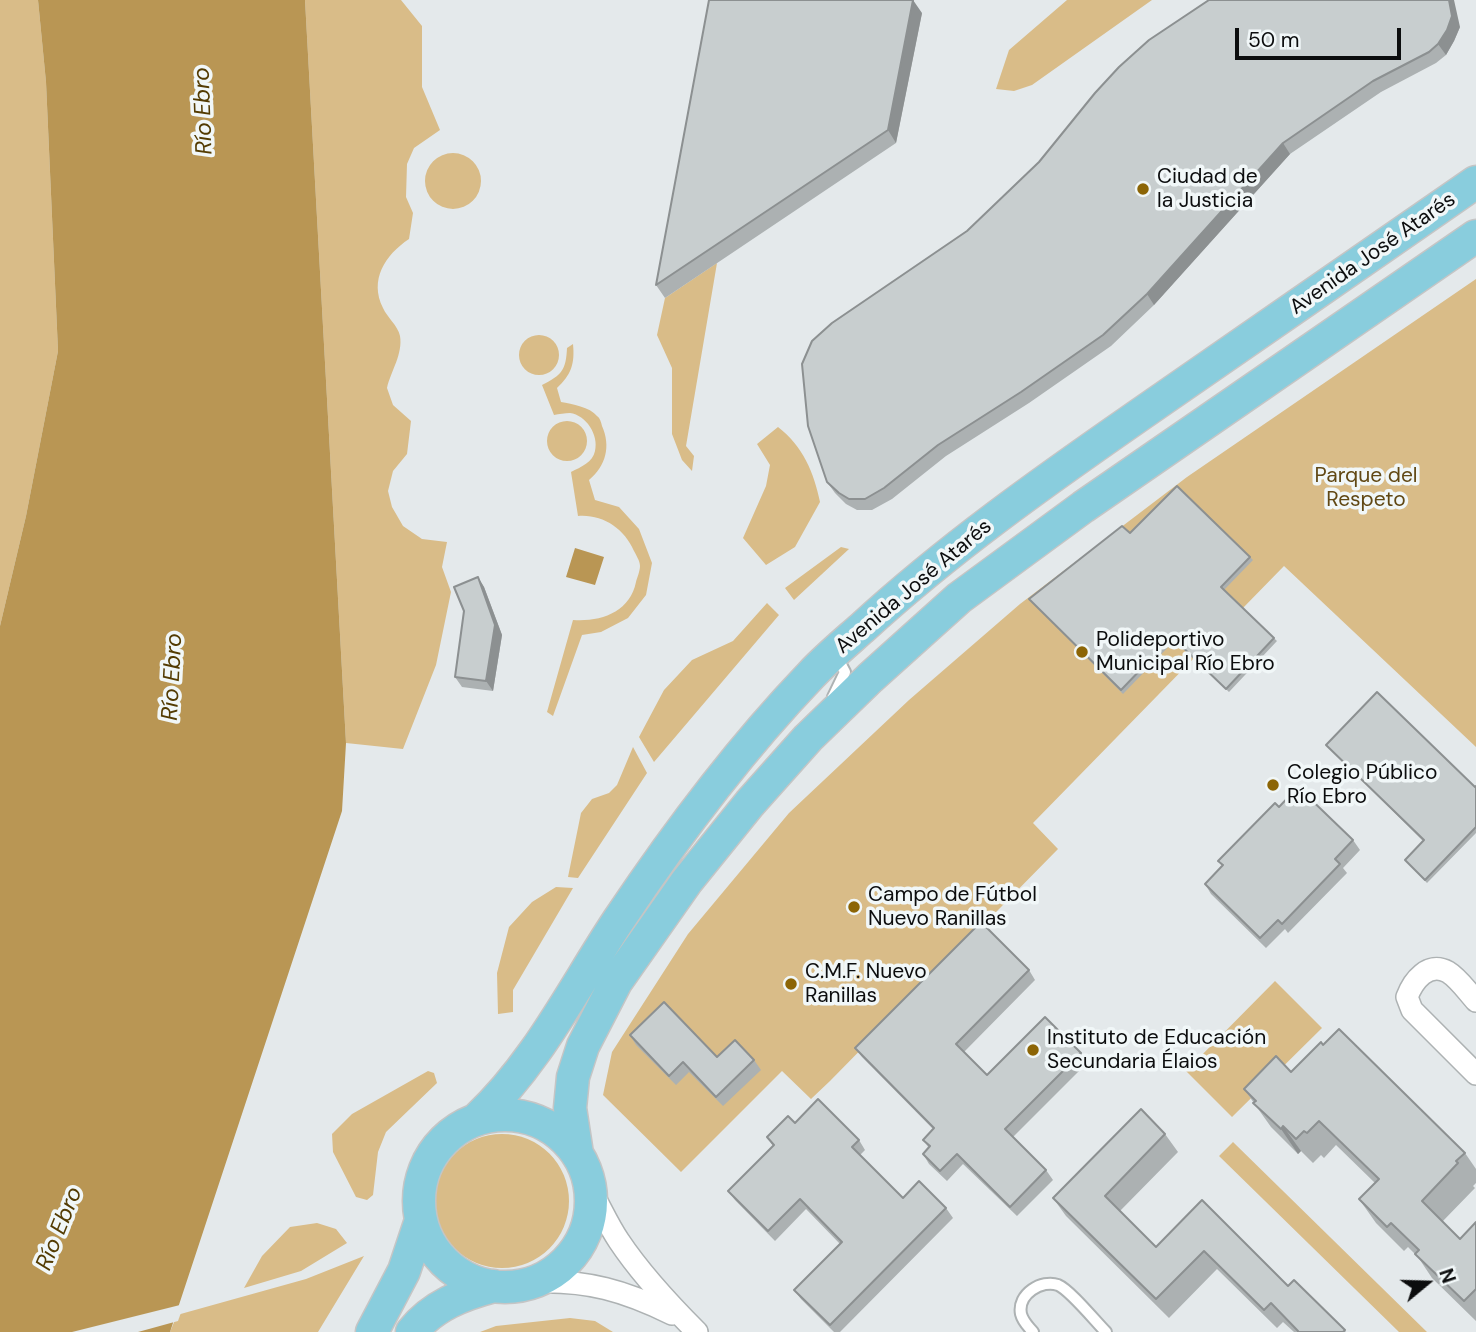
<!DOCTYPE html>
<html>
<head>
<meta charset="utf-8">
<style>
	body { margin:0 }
	#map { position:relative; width:1476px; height:1332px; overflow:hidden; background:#e4e9eb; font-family:"DM Sans",sans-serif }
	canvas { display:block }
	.north { position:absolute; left:1392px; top:1248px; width:70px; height:70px; -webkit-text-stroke:5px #f1f7f8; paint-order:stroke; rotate:71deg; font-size:19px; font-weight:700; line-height:28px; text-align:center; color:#0c0d0e }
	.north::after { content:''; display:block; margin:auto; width:24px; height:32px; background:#0c0d0e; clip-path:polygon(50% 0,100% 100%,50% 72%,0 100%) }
	.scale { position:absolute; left:1235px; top:28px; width:166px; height:32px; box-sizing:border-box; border:4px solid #0c0d0e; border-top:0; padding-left:9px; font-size:21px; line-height:24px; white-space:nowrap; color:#0c0d0e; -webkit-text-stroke:5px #f1f7f8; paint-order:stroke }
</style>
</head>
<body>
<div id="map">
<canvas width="1476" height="1332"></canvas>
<div class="north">N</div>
<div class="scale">50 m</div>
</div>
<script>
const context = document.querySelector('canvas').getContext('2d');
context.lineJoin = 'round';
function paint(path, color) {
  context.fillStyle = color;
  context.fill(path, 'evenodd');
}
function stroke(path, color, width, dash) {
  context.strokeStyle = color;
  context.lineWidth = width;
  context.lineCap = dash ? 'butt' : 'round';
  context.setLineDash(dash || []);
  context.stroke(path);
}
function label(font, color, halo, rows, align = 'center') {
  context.font = font + ' "DM Sans",sans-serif';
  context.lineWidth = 7;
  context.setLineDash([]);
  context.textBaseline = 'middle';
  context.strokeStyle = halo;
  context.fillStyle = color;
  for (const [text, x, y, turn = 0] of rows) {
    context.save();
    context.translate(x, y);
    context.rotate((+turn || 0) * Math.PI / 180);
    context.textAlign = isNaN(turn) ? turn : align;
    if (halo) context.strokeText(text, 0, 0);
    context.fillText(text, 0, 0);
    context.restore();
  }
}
paint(new Path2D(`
	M 0,0 L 38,0 L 46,82 L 58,351 L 26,516 L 0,626 Z
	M 305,0 L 401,0 L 422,26 L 422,87 L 440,130 L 414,148 L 407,164 L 406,197 L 413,213 L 409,239 C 385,255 369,280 383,308 C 387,317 398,326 400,336 C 403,354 391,371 387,388 L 393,405 L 411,421 L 407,454 L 393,471 L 388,491 L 392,507 L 403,526 L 422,539 L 447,542 L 442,567 L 451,592 L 436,665 L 403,749 L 346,743 Z
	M 1067,0 L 1152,0 L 1032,85 L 1014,91 L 996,89 L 1009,50 Z
	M425 181a28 28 0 1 1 56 0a28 28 0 1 1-56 0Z
	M 717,263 L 686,446 L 694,456 L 692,471 L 682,460 L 672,434 L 672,368 L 657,335 L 665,298 Z
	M 1476,279 L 1476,747 L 1284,566 L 1033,823 L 1058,849 L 830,1081 L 811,1099 L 782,1071 L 681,1172 L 603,1095 L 612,1052 L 688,934 L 789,813 L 909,700 L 1020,604 L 1187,477 Z
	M519 355a20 20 0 1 1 40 0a20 20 0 1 1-40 0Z
	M 573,344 C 575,364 571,375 557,388 L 561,402 C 572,404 590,407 597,416 C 600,418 601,422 602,426 C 611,446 606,466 589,480 L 595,500 L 619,507 L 639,529 L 652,563 L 646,595 L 628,618 L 601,632 L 582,635 L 553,716 L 547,712 L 573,620 C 601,622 630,612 636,582 C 637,578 640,571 640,566 C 640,561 636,555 634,551 C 624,528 602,514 578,516 L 571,472 C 581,467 593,462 595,451 C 599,435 586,415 570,413 C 565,413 559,414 554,415 L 542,385 C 562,375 566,370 567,348 Z
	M547 441a20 20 0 1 1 40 0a20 20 0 1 1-40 0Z
	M 778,427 C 803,446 814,473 820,502 L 795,547 L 766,565 L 743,538 L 766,486 L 770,465 L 757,444 Z
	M 841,547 L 849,549 L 794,600 L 785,588 Z
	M 767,603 L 779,615 L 654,762 L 639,737 L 664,690 L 692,660 L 733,641 Z
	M 633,747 L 647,773 L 578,878 L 568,877 L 581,813 L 592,799 L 609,793 L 617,785 Z
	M 556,887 L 573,888 L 513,990 L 513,1012 L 498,1014 L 497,973 L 509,927 L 532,902 Z
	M 1275,981 L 1322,1028 L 1232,1117 L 1186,1071 Z
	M 428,1071 L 434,1073 L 437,1083 L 386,1132 L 378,1152 L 373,1195 L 367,1200 L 356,1197 L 333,1152 L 332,1134 L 352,1114 Z
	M435 1201a67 67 0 1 1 134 0a67 67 0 1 1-134 0Z
	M 1233,1142 L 1427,1332 L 1399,1332 L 1219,1156 Z
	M 317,1223 L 336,1229 L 347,1243 L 301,1271 L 244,1288 L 262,1256 L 290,1227 Z
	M 364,1256 L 318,1332 L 170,1332 L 177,1315 L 306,1279 Z
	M 570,1318 L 595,1321 L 613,1332 L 480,1332 L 496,1326 Z`), '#d9bc88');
paint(new Path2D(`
	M 38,0 L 305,0 L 346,743 L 342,811 L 170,1332 L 0,1332 L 0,626 L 26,516 L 58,351 L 46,82 Z
	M 575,548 L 604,557 L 595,585 L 566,577 Z`), '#b99654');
paint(new Path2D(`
	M 184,1304 L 178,1321 L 138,1332 L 72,1332 Z`), '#e4e9eb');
const lane = new Path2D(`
	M 833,697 L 845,672 L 836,655
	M 1033,1332 C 1028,1326 1023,1322 1021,1314 C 1017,1294 1042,1279 1058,1285 C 1070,1290 1096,1322 1106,1332`);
const street = new Path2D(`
	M 1476,1001 C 1468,992 1458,978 1448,972 C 1428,961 1413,981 1407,997 L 1412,1010 L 1476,1074
	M 590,1189 C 600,1206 608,1225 619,1241 C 641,1274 669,1304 697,1332
	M 534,1282 C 588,1280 625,1291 672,1314`);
const primary = new Path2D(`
	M419 1201a86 86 0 1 1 172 0a86 86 0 1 1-172 0Z
	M 477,1119 C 537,1063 573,989 618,921 C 676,834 739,750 811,675 C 827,658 845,643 862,628 C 948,549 1043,482 1138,416 C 1251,338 1363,260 1476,182
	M 577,1154 L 570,1108 L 573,1077 L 583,1046 L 616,982 L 687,881 L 750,803 L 808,738 L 870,678 L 959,598 L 1083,507 L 1476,236
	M 372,1332 L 404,1271 L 421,1220
	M 412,1332 C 432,1306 463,1294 494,1286`);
stroke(lane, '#adb2b3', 14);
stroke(street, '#adb2b3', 24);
stroke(primary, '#c5c5c5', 35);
stroke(lane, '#fff', 10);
stroke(street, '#fff', 21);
stroke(primary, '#89cddd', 32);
paint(new Path2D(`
	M 922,13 L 896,143 L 665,298 L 656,285 Z
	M 1460,27 L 1454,41 L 1446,55 L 1436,63 L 1381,92 L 1290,154 L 1154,305 L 1111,346 L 1029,403 L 946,456 L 892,499 L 872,510 L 857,510 L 846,504 L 835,493 L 827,482 L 808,426 Z
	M 1130,533 L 1250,557 L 1253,560 L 1224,590 L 1277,641 L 1229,692 L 1175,640 L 1123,694 L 1029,599 Z
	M 478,577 L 484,587 L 502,635 L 493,691 L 462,687 L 455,677 Z
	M 1326,745 L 1475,787 L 1476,786 L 1476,833 L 1427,883 L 1405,860 L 1423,841 Z
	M 1279,807 L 1353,840 L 1360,850 L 1343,868 L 1347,873 L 1288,933 L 1285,929 L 1266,948 L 1211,894 L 1205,884 L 1222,866 L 1218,861 Z
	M 1029,970 L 1035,980 L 964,1052 L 987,1075 L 1081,1053 L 1088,1062 L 1013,1137 L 1046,1170 L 1053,1180 L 1017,1216 L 963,1164 L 947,1181 L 929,1164 L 923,1154 L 929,1148 L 923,1140 L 933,1129 L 862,1057 L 855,1048 Z
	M 630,1035 L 717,1057 L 754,1060 L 761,1070 L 723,1106 L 689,1072 L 676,1085 L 636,1045 Z
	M 1291,1072 L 1465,1153 L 1476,1169 L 1476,1183 L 1473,1186 L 1475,1188 L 1442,1222 L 1460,1239 L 1476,1222 L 1476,1321 L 1432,1278 L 1418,1257 L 1408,1247 L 1404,1251 L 1376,1223 L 1359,1199 L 1375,1183 L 1336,1145 L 1324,1158 L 1321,1155 L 1313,1163 L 1301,1151 L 1298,1154 L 1271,1127 L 1244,1089 Z
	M 795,1123 L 859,1140 L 865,1150 L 860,1155 L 903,1198 L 946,1208 L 953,1218 L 840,1332 L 834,1332 L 801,1299 L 794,1290 L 840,1244 L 806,1209 L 775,1241 L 735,1200 L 728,1191 L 773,1146 L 767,1137 Z
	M 1165,1134 L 1178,1152 L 1120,1211 L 1156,1247 L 1202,1200 L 1288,1286 L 1294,1280 L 1346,1332 L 1294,1332 L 1283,1322 L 1277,1328 L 1217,1269 L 1169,1318 L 1066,1216 L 1053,1198 Z`), '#acb1b2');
paint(new Path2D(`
	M 913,0 L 922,13 L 896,143 L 888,130 Z
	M 1449,0 L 1454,0 L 1460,27 L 1454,41 L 1446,55 L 1438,44 Z
	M 1283,143 L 1290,154 L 1154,305 L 1147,294 Z
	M 478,577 L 484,587 L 502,635 L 493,691 L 486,681 Z
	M 1283,1126 L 1301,1151 L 1298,1154 L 1281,1129 Z`), '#8c9091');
const building = new Path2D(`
	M 709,0 L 913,0 L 888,130 L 656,285 Z
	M 1209,0 L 1449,0 L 1452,16 L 1447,30 L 1438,44 L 1429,52 L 1373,81 L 1283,143 L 1147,294 L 1103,335 L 1021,392 L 938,445 L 884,488 L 865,499 L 849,499 L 839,493 L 827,482 L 808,426 L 802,364 L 812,341 L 832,323 L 967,231 L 1039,162 L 1095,93 L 1119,67 L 1149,40 Z
	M 1177,486 L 1250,557 L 1221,587 L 1274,638 L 1226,689 L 1172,637 L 1121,690 L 1029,599 L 1122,526 L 1130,533 Z
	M 478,577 L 495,625 L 486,681 L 455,677 L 464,611 L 454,587 Z
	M 1377,692 L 1475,787 L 1476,786 L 1476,827 L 1425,880 L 1405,860 L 1424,840 L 1326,745 Z
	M 1298,787 L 1353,840 L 1335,859 L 1340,864 L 1282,924 L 1278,920 L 1260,938 L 1205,884 L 1223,865 L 1218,861 L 1275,803 L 1279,807 Z
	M 981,922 L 1029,970 L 956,1044 L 987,1075 L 1045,1017 L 1081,1053 L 1005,1129 L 1046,1170 L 1010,1207 L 957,1154 L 940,1171 L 923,1154 L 930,1146 L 923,1140 L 934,1128 L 855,1048 Z
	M 664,1002 L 717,1057 L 735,1040 L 754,1060 L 716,1097 L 683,1062 L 669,1076 L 630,1035 Z
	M 1339,1029 L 1465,1153 L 1456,1161 L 1458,1163 L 1422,1201 L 1460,1239 L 1476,1222 L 1476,1289 L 1464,1301 L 1415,1254 L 1419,1250 L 1391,1223 L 1387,1227 L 1359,1199 L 1379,1179 L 1319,1121 L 1307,1133 L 1304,1131 L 1296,1139 L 1283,1126 L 1281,1129 L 1265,1114 L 1253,1103 L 1256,1101 L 1244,1089 L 1276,1056 L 1291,1072 L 1321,1042 L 1323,1045 Z
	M 818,1099 L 859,1140 L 852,1147 L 903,1198 L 919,1181 L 946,1208 L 830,1325 L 794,1290 L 842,1242 L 800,1199 L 768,1231 L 728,1191 L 774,1145 L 767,1137 L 788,1116 L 795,1123 Z
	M 1141,1109 L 1165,1134 L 1105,1196 L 1156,1247 L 1202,1200 L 1288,1286 L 1294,1280 L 1345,1330 L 1343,1332 L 1298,1332 L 1298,1331 L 1271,1303 L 1264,1310 L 1204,1251 L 1156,1299 L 1053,1198 Z`);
paint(building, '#c8cecf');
stroke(building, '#8c9091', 2);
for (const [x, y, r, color] of [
	[1143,189,7,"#8c6506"],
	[1082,652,7,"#8c6506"],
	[1273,785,7,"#8c6506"],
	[854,907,7,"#8c6506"],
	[791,984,7,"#8c6506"],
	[1033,1050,7,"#8c6506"]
]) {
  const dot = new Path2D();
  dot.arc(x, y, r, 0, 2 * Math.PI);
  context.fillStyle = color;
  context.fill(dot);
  stroke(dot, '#f1f7f8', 2.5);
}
label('21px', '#0c0d0e', '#f1f7f8', [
	["Ciudad de",1157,177],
	["la Justicia",1157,201],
	["Polideportivo",1096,640],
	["Municipal Río Ebro",1096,664],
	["Colegio Público",1287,773],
	["Río Ebro",1287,797],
	["Campo de Fútbol",868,895],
	["Nuevo Ranillas",868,919],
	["C.M.F. Nuevo",805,972],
	["Ranillas",805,996],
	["Instituto de Educación",1047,1038],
	["Secundaria Élaios",1047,1062]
], 'left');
label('21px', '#0c0d0e', '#f1f7f8', [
	["Avenida José Atarés",1373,254,-35],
	["Avenida José Atarés",914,587,-40]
]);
label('21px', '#614814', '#f1f7f8', [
	["Parque del",1366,476],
	["Respeto",1366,500]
]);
label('italic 23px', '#533b02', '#f1f7f8', [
	["Río Ebro",204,111,-92],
	["Río Ebro",173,677,-87],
	["Río Ebro",60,1229,-68]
]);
</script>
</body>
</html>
